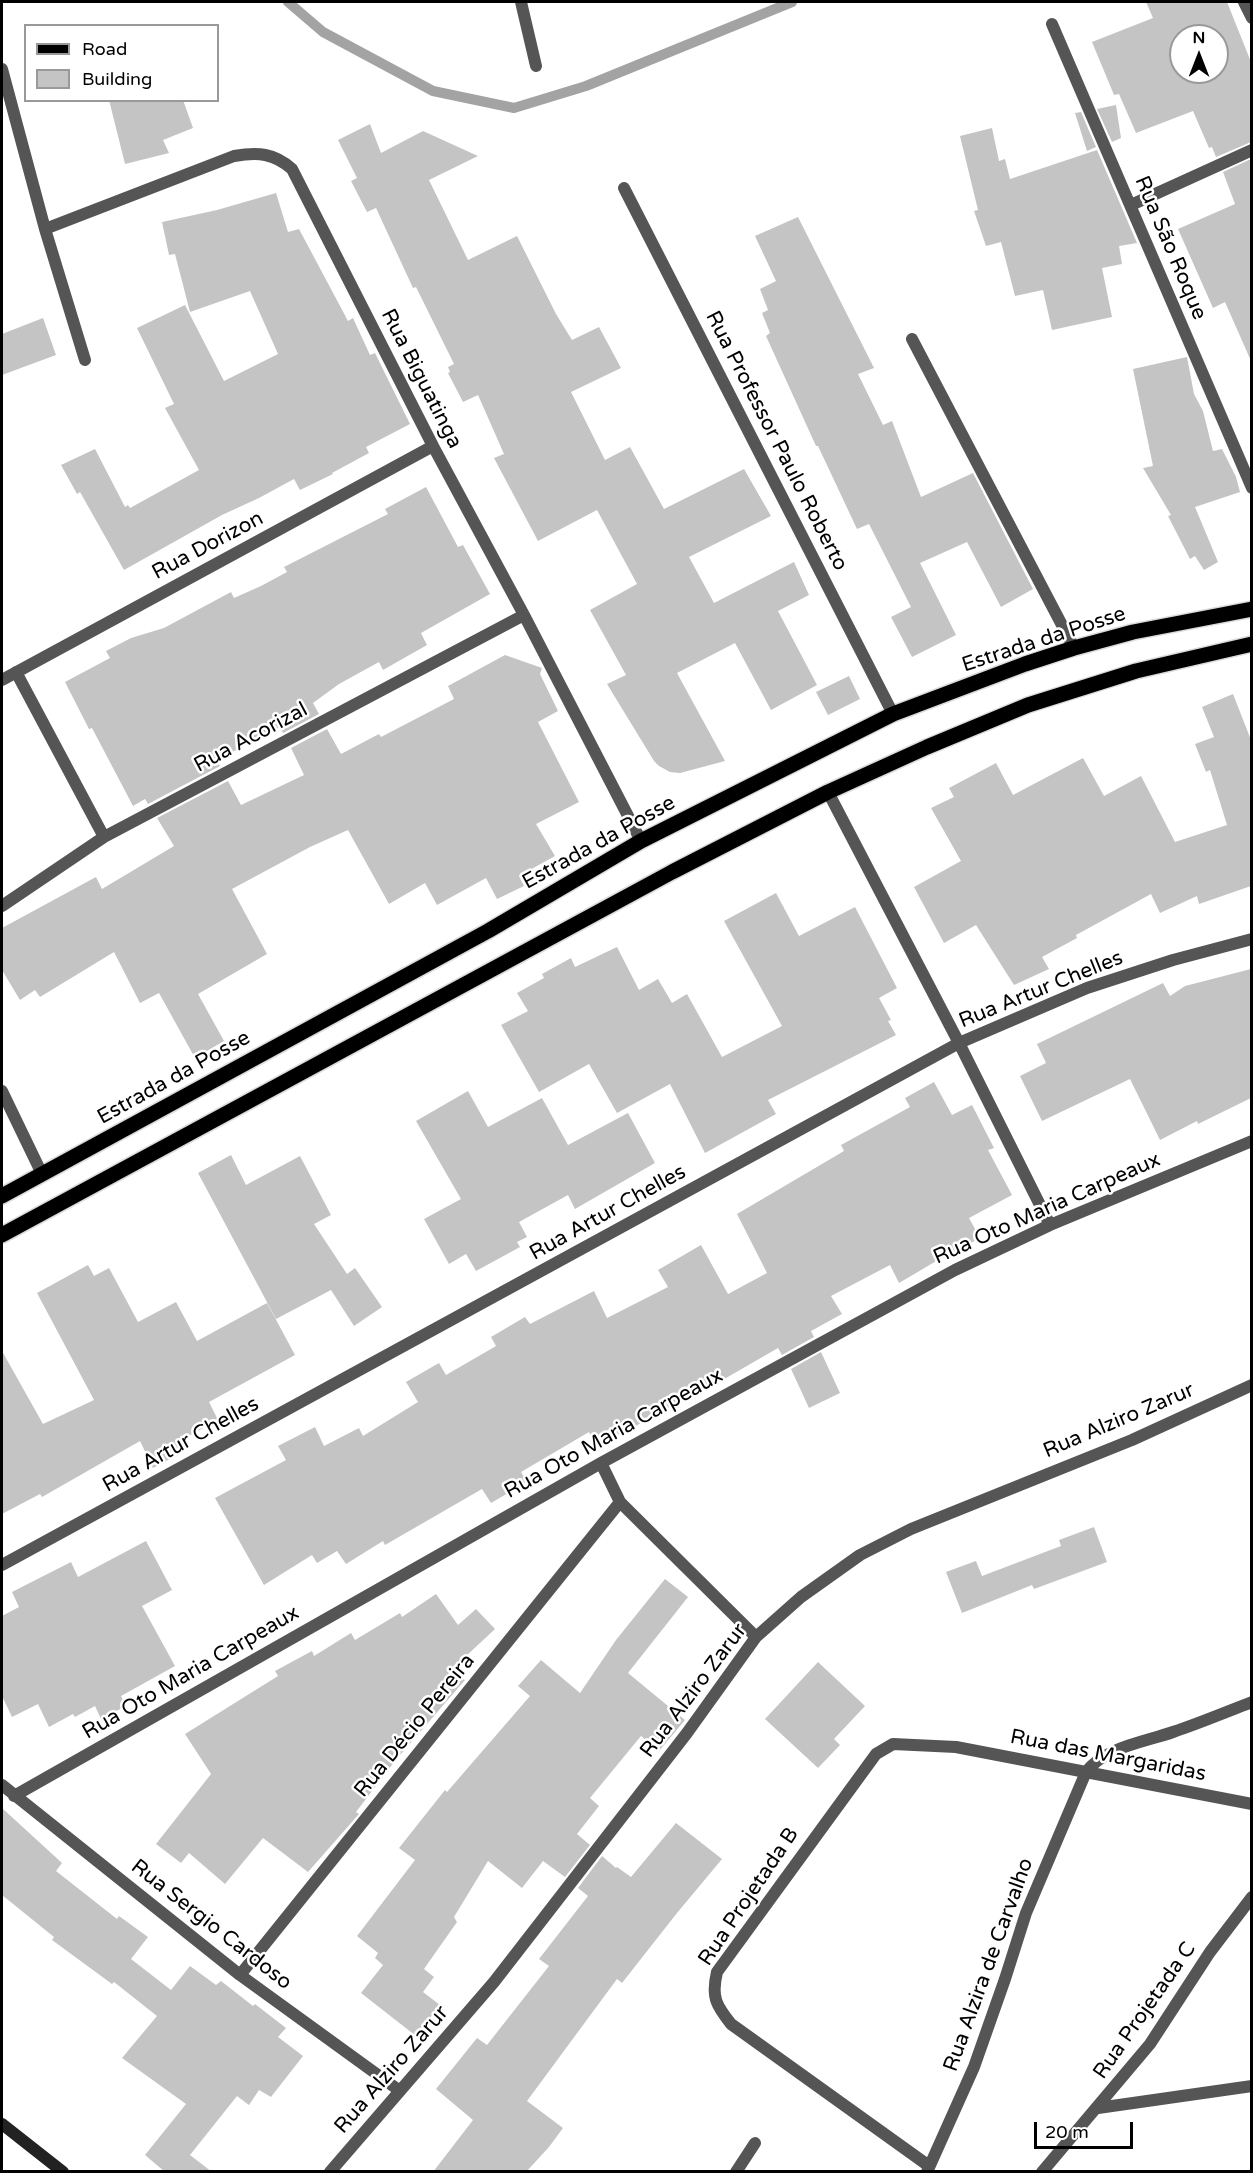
<!DOCTYPE html>
<html>
<head>
<meta charset="utf-8">
<style>
	body { margin:0 }
	#map { position:relative; width:1253px; height:2173px; overflow:hidden; background:#fff; font-family:"Varela Round",sans-serif }
	canvas { display:block }
	.frame { position:absolute; inset:0; border:3px solid #000; pointer-events:none }
	.legend { position:absolute; left:24px; top:24px; width:195px; height:78px; box-sizing:border-box; background:#fff; border:2px solid #999; margin:0; padding:8px 10px; list-style:none; font-size:18px; color:#000 }
	.legend li { display:flex; align-items:center; gap:12px; height:30px }
	.legend b { width:30px; border:2px solid #999 }
	.north { position:absolute; left:1169px; top:24px; width:60px; height:60px; box-sizing:border-box; background:#fff; border:2px solid #999; border-radius:50%; rotate:0deg; font-size:16px; font-weight:700; line-height:24px; text-align:center; color:#000 }
	.north::after { content:''; display:block; margin:auto; width:21px; height:27px; background:#000; clip-path:polygon(50% 0,100% 100%,50% 72%,0 100%) }
	.scale { position:absolute; left:1034px; top:2122px; width:99px; height:27px; box-sizing:border-box; border:3px solid #000; border-top:0; padding-left:8px; font-size:18px; line-height:21px; white-space:nowrap; color:#000; -webkit-text-stroke:4px #fff; paint-order:stroke }
</style>
</head>
<body>
<div id="map">
<canvas width="1253" height="2173"></canvas>
<div class="frame"></div>
<ul class="legend">
<li><b style="height:8px;background:#000"></b>Road</li>
<li><b style="height:16px;background:#c4c4c4"></b>Building</li>
</ul>
<div class="north">N</div>
<div class="scale">20 m</div>
</div>
<script>
const context = document.querySelector('canvas').getContext('2d');
context.lineJoin = 'round';
function stroke(path, color, width, dash) {
  context.strokeStyle = color;
  context.lineWidth = width;
  context.lineCap = dash ? 'butt' : 'round';
  context.setLineDash(dash || []);
  context.stroke(path);
}
function paint(path, color) {
  context.fillStyle = color;
  context.fill(path, 'evenodd');
}
function label(font, color, halo, rows, align = 'center') {
  context.font = font + ' "Varela Round",sans-serif';
  context.lineWidth = 5;
  context.setLineDash([]);
  context.textBaseline = 'middle';
  context.strokeStyle = halo;
  context.fillStyle = color;
  for (const [text, x, y, turn = 0] of rows) {
    context.save();
    context.translate(x, y);
    context.rotate((+turn || 0) * Math.PI / 180);
    context.textAlign = isNaN(turn) ? turn : align;
    if (halo) context.strokeText(text, 0, 0);
    context.fillText(text, 0, 0);
    context.restore();
  }
}
stroke(new Path2D(`
	M 288,2 L 323,32 L 433,91 L 514,108 L 586,86 L 792,2`), '#a3a3a3', 10);
paint(new Path2D(`
	M 1146,2 L 1227,2 L 1251,62 L 1251,142 L 1216,157 L 1212,147 L 1209,148 L 1193,111 L 1136,133 L 1119,94 L 1114,95 L 1092,42 L 1153,18 ZM 1181,36 L 1217,36 L 1217,72 L 1181,72 Z
	M 109,100 L 183,100 L 193,128 L 163,140 L 169,153 L 125,164 Z
	M 1116,105 L 1121,138 L 1112,142 L 1097,109 Z
	M 1081,112 L 1096,147 L 1087,151 L 1075,113 Z
	M 370,124 L 381,153 L 423,131 L 478,156 L 429,180 L 468,260 L 517,236 L 556,314 L 572,340 L 599,327 L 621,368 L 571,392 L 605,460 L 630,447 L 664,509 L 744,469 L 771,516 L 689,557 L 714,603 L 794,562 L 809,595 L 778,611 L 817,685 L 771,710 L 735,643 L 677,673 L 725,761 L 680,773 L 670,772 L 659,766 L 654,761 L 607,684 L 626,675 L 590,610 L 637,584 L 597,510 L 538,541 L 494,458 L 504,454 L 478,395 L 463,402 L 448,373 L 450,372 L 448,367 L 454,364 L 416,287 L 413,288 L 376,208 L 367,212 L 351,181 L 357,178 L 338,140 Z
	M 992,128 L 999,161 L 1005,159 L 1010,179 L 1097,150 L 1137,243 L 1119,246 L 1122,264 L 1102,268 L 1112,317 L 1052,330 L 1043,290 L 1015,296 L 1001,242 L 986,246 L 974,211 L 978,210 L 960,136 Z
	M 1251,159 L 1251,361 L 1225,302 L 1213,308 L 1178,229 L 1235,204 L 1223,172 Z
	M 276,193 L 288,232 L 299,229 L 348,321 L 353,318 L 370,355 L 375,353 L 410,424 L 366,447 L 369,453 L 332,473 L 333,474 L 300,490 L 294,479 L 259,498 L 222,515 L 124,570 L 80,492 L 77,494 L 61,465 L 95,449 L 125,507 L 128,505 L 130,508 L 199,470 L 165,408 L 174,404 L 137,328 L 185,305 L 224,381 L 278,354 L 250,291 L 190,312 L 175,254 L 169,255 L 162,222 L 217,210 Z
	M 798,217 L 874,368 L 858,374 L 883,425 L 892,421 L 921,497 L 973,473 L 1033,589 L 1001,607 L 967,542 L 920,563 L 956,635 L 912,657 L 891,617 L 911,607 L 869,524 L 857,529 L 818,446 L 816,446 L 766,336 L 770,333 L 762,313 L 768,310 L 760,289 L 776,281 L 755,236 Z
	M 43,318 L 56,355 L 2,375 L 2,334 Z
	M 1187,357 L 1194,394 L 1203,411 L 1213,451 L 1222,449 L 1236,477 L 1240,492 L 1195,507 L 1218,562 L 1204,570 L 1195,556 L 1190,559 L 1168,516 L 1171,515 L 1143,468 L 1153,466 L 1133,369 Z
	M 426,487 L 458,547 L 463,545 L 490,594 L 421,633 L 427,645 L 383,670 L 379,662 L 339,684 L 313,703 L 319,714 L 283,733 L 280,727 L 217,760 L 220,766 L 148,804 L 145,799 L 133,806 L 92,728 L 89,729 L 65,682 L 110,658 L 106,651 L 131,638 L 164,628 L 231,592 L 234,598 L 261,586 L 287,572 L 284,567 L 388,514 L 385,509 Z
	M 505,655 L 542,668 L 540,674 L 558,711 L 538,722 L 579,802 L 536,824 L 555,856 L 519,876 L 524,886 L 497,899 L 486,878 L 437,905 L 425,883 L 389,904 L 348,830 L 310,847 L 232,889 L 267,954 L 198,994 L 224,1041 L 195,1058 L 159,993 L 140,1003 L 114,952 L 40,997 L 35,990 L 20,1000 L 2,970 L 2,928 L 96,877 L 102,889 L 174,846 L 157,818 L 228,781 L 241,805 L 304,775 L 291,748 L 327,729 L 341,754 L 379,734 L 381,737 L 454,699 L 448,686 Z
	M 849,676 L 860,699 L 828,715 L 816,692 Z
	M 1233,694 L 1251,740 L 1251,886 L 1199,904 L 1197,896 L 1160,913 L 1151,894 L 1076,935 L 1077,938 L 1042,957 L 1049,969 L 1014,985 L 976,925 L 944,943 L 914,887 L 961,861 L 931,808 L 954,797 L 949,788 L 996,763 L 1013,795 L 1083,758 L 1104,796 L 1141,776 L 1175,842 L 1227,825 L 1210,770 L 1206,772 L 1195,744 L 1214,737 L 1202,707 Z
	M 776,893 L 799,936 L 855,907 L 897,988 L 879,998 L 891,1020 L 888,1021 L 896,1035 L 768,1100 L 776,1114 L 705,1153 L 670,1084 L 617,1113 L 589,1064 L 539,1092 L 501,1025 L 528,1011 L 517,993 L 544,978 L 542,974 L 571,958 L 575,967 L 617,947 L 639,990 L 658,979 L 672,1003 L 687,994 L 722,1057 L 782,1026 L 724,921 Z
	M 1251,969 L 1251,1098 L 1198,1124 L 1197,1121 L 1160,1140 L 1130,1079 L 1042,1121 L 1020,1076 L 1046,1063 L 1037,1044 L 1163,983 L 1170,996 L 1185,986 Z
	M 934,1082 L 952,1115 L 972,1105 L 994,1148 L 988,1150 L 1012,1195 L 969,1218 L 980,1238 L 944,1258 L 943,1257 L 899,1283 L 890,1265 L 831,1296 L 842,1314 L 811,1331 L 814,1337 L 782,1355 L 778,1348 L 707,1389 L 705,1385 L 655,1416 L 596,1446 L 589,1432 L 521,1472 L 527,1482 L 491,1503 L 482,1489 L 385,1545 L 383,1541 L 346,1564 L 337,1551 L 317,1563 L 312,1555 L 264,1585 L 215,1498 L 286,1460 L 278,1446 L 315,1427 L 324,1446 L 359,1428 L 363,1436 L 418,1402 L 406,1382 L 439,1363 L 446,1375 L 496,1346 L 491,1337 L 525,1317 L 530,1324 L 594,1291 L 607,1318 L 668,1287 L 658,1270 L 701,1245 L 728,1294 L 767,1273 L 737,1214 L 844,1151 L 841,1145 L 910,1107 L 905,1098 Z
	M 468,1091 L 488,1127 L 542,1098 L 568,1145 L 628,1113 L 655,1163 L 575,1209 L 568,1195 L 519,1222 L 527,1237 L 517,1242 L 520,1247 L 476,1271 L 466,1254 L 449,1264 L 424,1219 L 461,1199 L 416,1121 Z
	M 231,1155 L 246,1185 L 300,1156 L 331,1215 L 314,1224 L 347,1274 L 355,1268 L 382,1307 L 354,1326 L 331,1290 L 276,1319 L 198,1173 Z
	M 88,1265 L 94,1276 L 109,1268 L 138,1322 L 176,1302 L 197,1341 L 267,1303 L 295,1355 L 209,1402 L 218,1420 L 183,1439 L 188,1449 L 153,1468 L 140,1441 L 42,1497 L 40,1494 L 2,1514 L 2,1351 L 43,1424 L 94,1400 L 37,1293 Z
	M 821,1352 L 840,1393 L 809,1408 L 791,1369 Z
	M 1094,1527 L 1107,1562 L 1034,1589 L 1032,1585 L 962,1613 L 946,1572 L 976,1561 L 982,1576 L 1061,1546 L 1059,1540 Z
	M 146,1541 L 172,1590 L 142,1606 L 175,1666 L 121,1696 L 126,1706 L 101,1719 L 95,1706 L 75,1717 L 73,1714 L 49,1727 L 38,1704 L 12,1717 L 2,1696 L 2,1616 L 19,1607 L 12,1592 L 71,1562 L 78,1577 Z
	M 665,1579 L 688,1597 L 628,1673 L 685,1720 L 659,1751 L 641,1736 L 590,1798 L 599,1806 L 577,1834 L 590,1845 L 565,1877 L 543,1861 L 522,1888 L 488,1861 L 454,1917 L 457,1922 L 424,1969 L 434,1977 L 423,1992 L 440,2005 L 416,2036 L 361,1993 L 383,1965 L 375,1958 L 378,1953 L 357,1936 L 415,1860 L 399,1848 L 445,1790 L 447,1792 L 530,1696 L 518,1686 L 541,1660 L 580,1693 L 616,1640 Z
	M 436,1594 L 458,1625 L 476,1609 L 495,1629 L 448,1673 L 465,1680 L 395,1761 L 356,1812 L 359,1814 L 308,1872 L 263,1838 L 225,1884 L 189,1853 L 181,1863 L 156,1844 L 211,1774 L 185,1734 L 278,1676 L 275,1671 L 312,1651 L 314,1656 L 351,1633 L 355,1640 L 400,1613 L 402,1617 Z
	M 818,1662 L 865,1706 L 834,1739 L 840,1745 L 818,1768 L 765,1719 Z
	M 2,1808 L 62,1863 L 56,1871 L 117,1919 L 119,1916 L 148,1937 L 131,1959 L 171,1990 L 190,1966 L 216,1985 L 221,1981 L 253,2006 L 255,2004 L 286,2028 L 278,2037 L 303,2056 L 271,2097 L 259,2090 L 249,2105 L 237,2096 L 190,2155 L 212,2172 L 165,2172 L 145,2155 L 186,2104 L 122,2058 L 157,2016 L 114,1982 L 112,1984 L 52,1940 L 54,1937 L 2,1895 Z
	M 676,1823 L 722,1859 L 677,1913 L 622,1983 L 617,1979 L 527,2101 L 563,2128 L 549,2147 L 526,2172 L 433,2172 L 473,2120 L 436,2089 L 477,2038 L 487,2045 L 549,1966 L 539,1959 L 588,1896 L 578,1888 L 602,1856 L 616,1868 L 617,1867 L 631,1877 Z`), '#c4c4c4');
const primary = new Path2D(`
	M 2,1196 L 488,931 L 641,841 L 893,714 L 1025,664 L 1074,648 L 1133,632 L 1252,609
	M 2,1235 L 672,872 L 828,792 L 927,747 L 1028,705 L 1136,671 L 1252,644`);
stroke(primary, '#dbdbdb', 18);
stroke(new Path2D(`
	M 1098,2108 L 1252,2086`), '#555', 12);
stroke(new Path2D(`
	M 521,2 L 536,66
	M 1244,2 L 1252,18
	M 1052,24 L 1252,488
	M 2,69 L 45,229 L 85,360
	M 624,188 L 893,714
	M 1131,205 L 1252,150
	M 45,229 L 234,156 C 258,152 274,153 292,169 L 433,446 L 524,615 L 641,841
	M 912,339 L 1074,648
	M 16,672 L 104,837
	M 2,680 L 433,446
	M 828,792 L 959,1043 L 1050,1225
	M 2,906 L 104,837 L 524,615
	M 2,1091 L 42,1174
	M 601,1463 L 620,1502 L 756,1637
	M 2,1565 L 959,1043 L 1087,988 L 1173,960 L 1252,939
	M 2,1785 L 240,1975 L 400,2091
	M 14,1796 L 601,1463 L 955,1270 L 1050,1225 L 1252,1141
	M 240,1975 L 620,1502
	M 929,2166 L 731,2024 C 716,2005 711,1997 717,1972 L 876,1754 L 893,1744 L 956,1747 L 1252,1804
	M 330,2172 L 494,1982 L 687,1733 L 756,1637 L 801,1597 L 860,1555 L 911,1529 L 1132,1440 L 1252,1385
	M 736,2172 L 755,2143
	M 927,2172 L 974,2067 L 1005,1979 L 1026,1913 L 1086,1772 C 1105,1747 1145,1742 1173,1732 C 1200,1723 1226,1712 1252,1702
	M 1042,2172 L 1150,2044 L 1210,1952 L 1252,1897`), '#555', 12);
stroke(new Path2D(`
	M 2,2124 L 63,2172`), '#222', 12);
stroke(primary, '#000', 15);
label('21px', '#000', '#fff', [
	["Rua São Roque",1170,248,67],
	["Rua Biguatinga",421,379,63],
	["Rua Professor Paulo Roberto",776,441,63],
	["Rua Dorizon",208,546,-28],
	["Estrada da Posse",1044,640,-18],
	["Rua Acorizal",251,738,-28],
	["Estrada da Posse",599,843,-29],
	["Rua Artur Chelles",1041,990,-22],
	["Estrada da Posse",174,1078,-29],
	["Rua Oto Maria Carpeaux",1047,1209,-24],
	["Rua Artur Chelles",608,1213,-29],
	["Rua Alziro Zarur",1119,1421,-23],
	["Rua Oto Maria Carpeaux",614,1434,-29],
	["Rua Artur Chelles",181,1445,-29],
	["Rua Oto Maria Carpeaux",191,1673,-30],
	["Rua Alziro Zarur",694,1691,-53],
	["Rua Décio Pereira",415,1726,-51],
	["Rua das Margaridas",1108,1756,11],
	["Rua Projetada B",749,1897,-56],
	["Rua Sergio Cardoso",211,1925,38],
	["Rua Alzira de Carvalho",989,1965,-70],
	["Rua Projetada C",1145,2011,-55],
	["Rua Alziro Zarur",392,2070,-49]
]);
</script>
</body>
</html>
